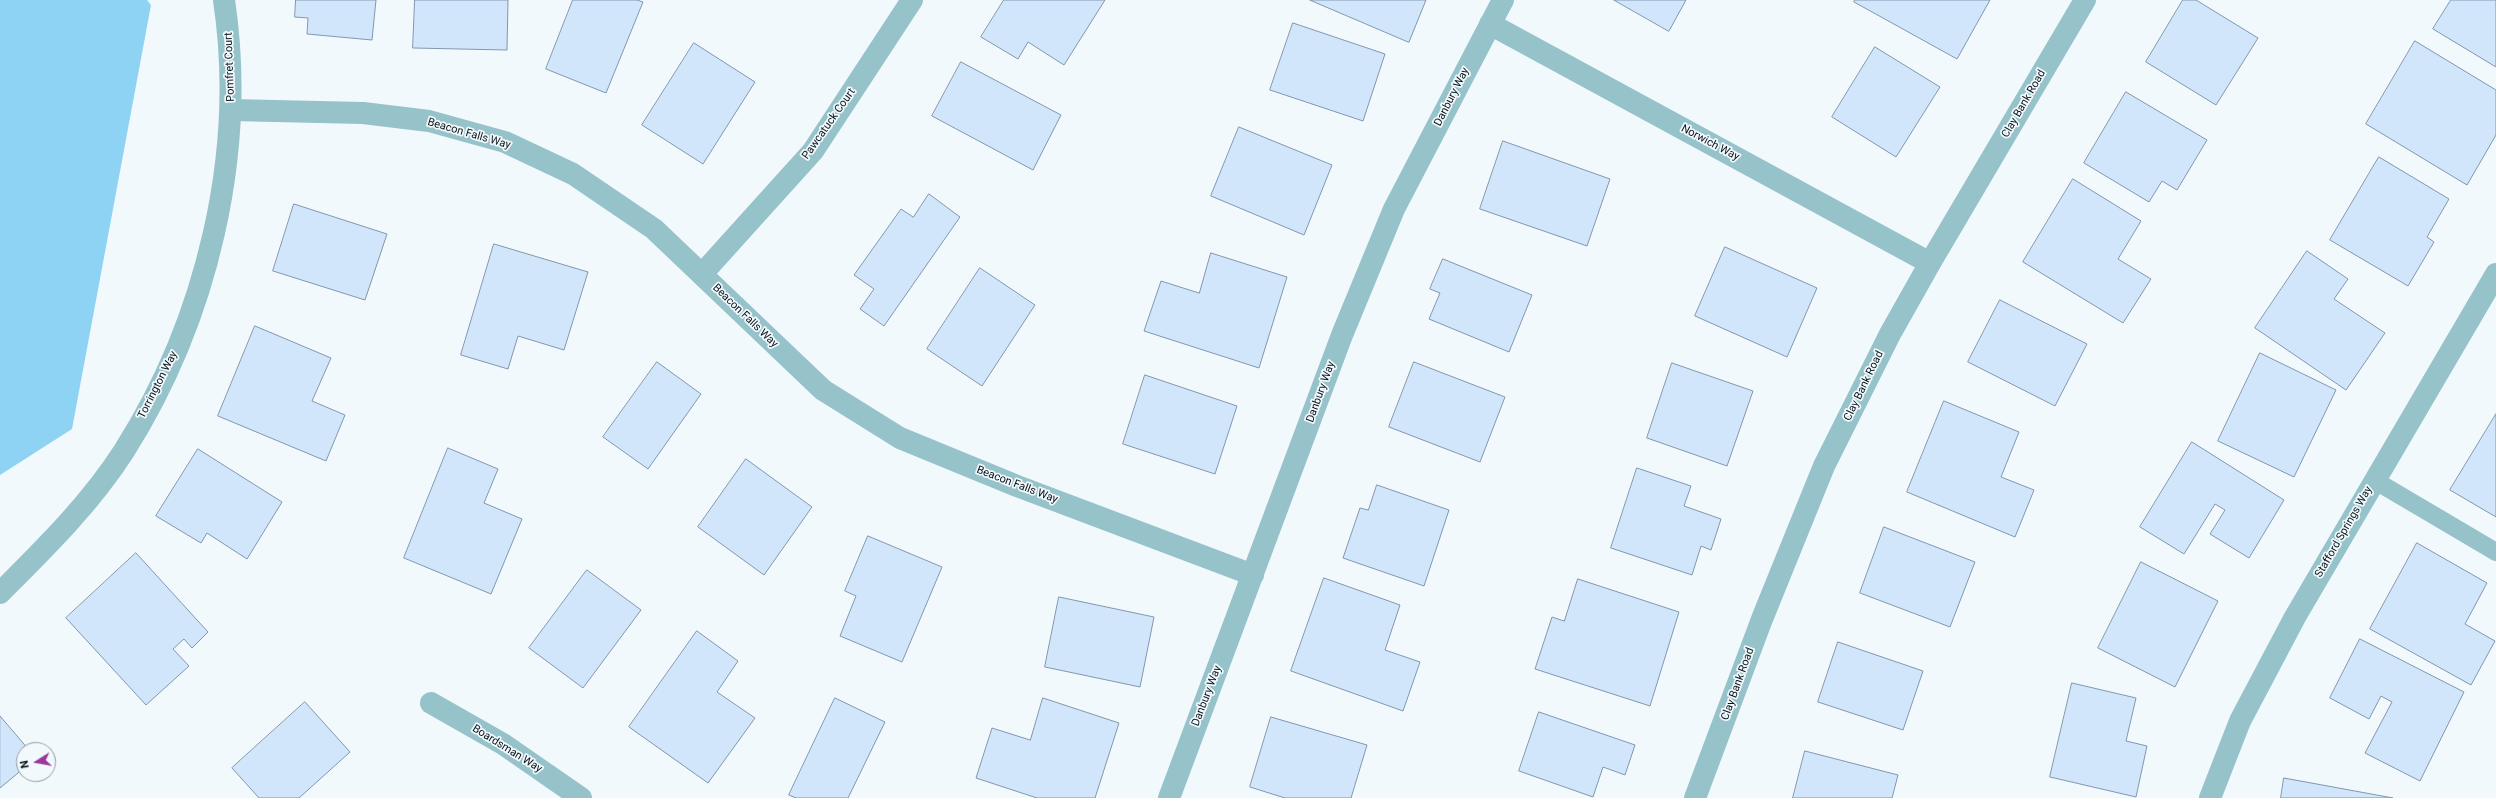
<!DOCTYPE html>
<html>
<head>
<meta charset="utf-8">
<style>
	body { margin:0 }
	#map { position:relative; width:2496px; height:798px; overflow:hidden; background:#f2f9fd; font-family:Roboto,sans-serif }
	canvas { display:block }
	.north { position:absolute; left:16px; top:742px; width:40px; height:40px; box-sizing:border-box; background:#f2f9fd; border:1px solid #949da2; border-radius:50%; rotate:259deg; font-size:11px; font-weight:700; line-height:16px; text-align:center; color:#07141a }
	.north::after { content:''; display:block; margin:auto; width:14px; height:18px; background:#9c379c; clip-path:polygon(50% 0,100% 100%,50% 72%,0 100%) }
</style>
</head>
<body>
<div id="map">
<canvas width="2496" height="798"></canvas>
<div class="north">N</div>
</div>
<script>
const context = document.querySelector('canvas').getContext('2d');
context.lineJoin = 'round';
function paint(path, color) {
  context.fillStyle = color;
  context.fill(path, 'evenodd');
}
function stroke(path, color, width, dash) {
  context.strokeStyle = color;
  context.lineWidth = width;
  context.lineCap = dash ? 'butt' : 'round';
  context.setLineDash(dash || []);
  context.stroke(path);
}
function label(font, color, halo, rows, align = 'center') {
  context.font = font + ' Roboto,sans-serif';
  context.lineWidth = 3.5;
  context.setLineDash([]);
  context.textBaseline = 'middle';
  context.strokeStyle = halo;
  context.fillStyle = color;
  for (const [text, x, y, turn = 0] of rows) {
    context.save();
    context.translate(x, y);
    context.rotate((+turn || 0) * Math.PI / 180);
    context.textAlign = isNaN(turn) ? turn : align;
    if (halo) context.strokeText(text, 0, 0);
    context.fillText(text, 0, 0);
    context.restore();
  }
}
paint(new Path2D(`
	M 0,0 L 147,0 L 151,5 L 72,429 L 0,475 Z`), '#8ed3f4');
const building = new Path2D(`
	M 296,0 L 376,0 L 372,40 L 307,34 L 308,18 L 295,17 Z
	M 415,0 L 508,0 L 507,50 L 413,48 Z
	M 573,0 L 637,0 L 643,2 L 606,93 L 546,69 Z
	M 1004,0 L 1105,0 L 1064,65 L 1028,42 L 1018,59 L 981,37 Z
	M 1310,0 L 1426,0 L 1409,42 Z
	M 1614,0 L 1686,0 L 1669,31 Z
	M 1855,0 L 1990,0 L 1957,59 L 1854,2 Z
	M 2183,0 L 2196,0 L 2258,38 L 2216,105 L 2146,62 Z
	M 2451,0 L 2496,0 L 2496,67 L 2433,29 Z
	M 1293,23 L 1385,54 L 1363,121 L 1270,90 Z
	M 2415,41 L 2496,90 L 2496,135 L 2467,185 L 2366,124 Z
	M 694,43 L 755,82 L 703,164 L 642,125 Z
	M 1875,47 L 1940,87 L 1896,157 L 1832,117 Z
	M 961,62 L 1061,115 L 1033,170 L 932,116 Z
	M 2126,92 L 2207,140 L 2177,190 L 2162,181 L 2149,202 L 2084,163 Z
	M 1239,127 L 1332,165 L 1304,235 L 1211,196 Z
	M 1503,141 L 1610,179 L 1587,246 L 1480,209 Z
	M 2379,157 L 2449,199 L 2427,237 L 2434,242 L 2408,286 L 2330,240 Z
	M 2073,179 L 2141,221 L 2118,259 L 2151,279 L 2123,323 L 2023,262 Z
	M 929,194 L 960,217 L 884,326 L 860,309 L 874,289 L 854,275 L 901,209 L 913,217 Z
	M 294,204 L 387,234 L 365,300 L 273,271 Z
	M 494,244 L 588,272 L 564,350 L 518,336 L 508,369 L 461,355 Z
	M 1725,247 L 1817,288 L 1787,357 L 1695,316 Z
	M 2307,251 L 2348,279 L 2334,299 L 2385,333 L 2346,390 L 2255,328 Z
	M 1211,253 L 1287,277 L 1259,368 L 1144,331 L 1161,281 L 1199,293 Z
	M 1443,259 L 1532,295 L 1509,352 L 1429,319 L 1440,293 L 1430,289 Z
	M 980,268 L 1035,305 L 982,386 L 927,349 Z
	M 2000,300 L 2087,344 L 2055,406 L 1968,362 Z
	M 255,326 L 331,358 L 312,401 L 345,415 L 326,461 L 218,416 Z
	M 2260,353 L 2336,390 L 2294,477 L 2218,441 Z
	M 657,362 L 701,394 L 648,469 L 603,437 Z
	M 1414,362 L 1505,397 L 1480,462 L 1389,427 Z
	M 1672,363 L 1753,391 L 1727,466 L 1647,438 Z
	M 1145,375 L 1237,406 L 1215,474 L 1123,444 Z
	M 1944,401 L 2019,432 L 2001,477 L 2034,490 L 2015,537 L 1907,492 Z
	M 2496,414 L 2496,517 L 2450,490 Z
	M 2192,442 L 2284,500 L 2249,558 L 2210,534 L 2225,510 L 2215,504 L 2184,554 L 2140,527 Z
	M 448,448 L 498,469 L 484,503 L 522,519 L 491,594 L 404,558 Z
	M 198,449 L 282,502 L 247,559 L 207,533 L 201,543 L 156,516 Z
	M 746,459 L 812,507 L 764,575 L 698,527 Z
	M 1637,468 L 1691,486 L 1684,506 L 1721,519 L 1711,550 L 1701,546 L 1692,575 L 1611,548 Z
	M 1377,485 L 1449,510 L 1424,586 L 1343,558 L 1360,508 L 1368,510 Z
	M 1884,527 L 1975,562 L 1950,627 L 1860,593 Z
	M 868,536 L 942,567 L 902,662 L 840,636 L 856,596 L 845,591 Z
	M 2417,543 L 2487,583 L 2465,624 L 2495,641 L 2471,685 L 2370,629 Z
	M 136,553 L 208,632 L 192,648 L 184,639 L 173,649 L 189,666 L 146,705 L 66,618 Z
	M 2141,562 L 2218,601 L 2175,687 L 2098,648 Z
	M 587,570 L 641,610 L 583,688 L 529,648 Z
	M 1324,578 L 1400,605 L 1385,650 L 1420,662 L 1403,711 L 1291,671 Z
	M 1578,579 L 1679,612 L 1650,706 L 1535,669 L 1552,617 L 1564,621 Z
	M 1059,597 L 1154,617 L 1140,687 L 1045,667 Z
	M 697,631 L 738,661 L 717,692 L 755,718 L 708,783 L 629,727 Z
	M 2360,639 L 2464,692 L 2420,781 L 2365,753 L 2392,702 L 2381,696 L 2369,719 L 2330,698 Z
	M 1838,642 L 1923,671 L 1903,730 L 1818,702 Z
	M 2072,683 L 2136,698 L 2126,741 L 2147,746 L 2136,797 L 2050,777 Z
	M 835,698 L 885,722 L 848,798 L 796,798 L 789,795 Z
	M 1043,698 L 1119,723 L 1095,798 L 1037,798 L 976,778 L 992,728 L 1030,740 Z
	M 305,702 L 350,752 L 299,798 L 259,798 L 232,768 Z
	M 1539,712 L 1635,745 L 1625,775 L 1603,767 L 1593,797 L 1519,771 Z
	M 0,716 L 29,750 L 24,750 L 24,768 L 0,788 Z
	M 1271,717 L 1367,745 L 1351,798 L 1285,798 L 1250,787 Z
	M 1805,751 L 1898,775 L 1892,798 L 1793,798 Z
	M 2284,778 L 2393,798 L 2281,798 Z`);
paint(building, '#d2e6fb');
stroke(building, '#8097af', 1);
stroke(new Path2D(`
	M 2374,480 L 2496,552`), '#96c2c9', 18);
stroke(new Path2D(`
	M 1490,24 L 1930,263
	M 231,110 L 363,113 L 429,121 L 505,142 L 573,174 L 654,229 L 823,390 L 900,438 L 1017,486 L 1253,575
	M 702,274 L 813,151 L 912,0
	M 0,593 C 45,548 90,504 124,451 C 207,320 247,153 224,0
	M 431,703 L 503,744 L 581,798
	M 1169,798 L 1342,335 L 1394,209 L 1503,0
	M 1695,798 L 1762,619 L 1824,466 L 1890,334 L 1930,263 L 2085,0
	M 2210,798 L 2240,721 L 2295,617 L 2496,274`), '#96c2c9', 22);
label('11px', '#07141a', '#f2f9fd', [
	["Pomfret Court",230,67,-92],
	["Danbury Way",1452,97,-63],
	["Clay Bank Road",2024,104,-60],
	["Pawcatuck Court",829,124,-55],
	["Beacon Falls Way",469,134,16],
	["Norwich Way",1710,143,28],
	["Beacon Falls Way",745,316,44],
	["Torrington Way",158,385,-63],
	["Clay Bank Road",1864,386,-64],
	["Danbury Way",1321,392,-70],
	["Beacon Falls Way",1017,485,21],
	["Stafford Springs Way",2344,532,-60],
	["Clay Bank Road",1738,684,-70],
	["Danbury Way",1207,696,-69],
	["Boardsman Way",507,749,32]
]);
</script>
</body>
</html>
